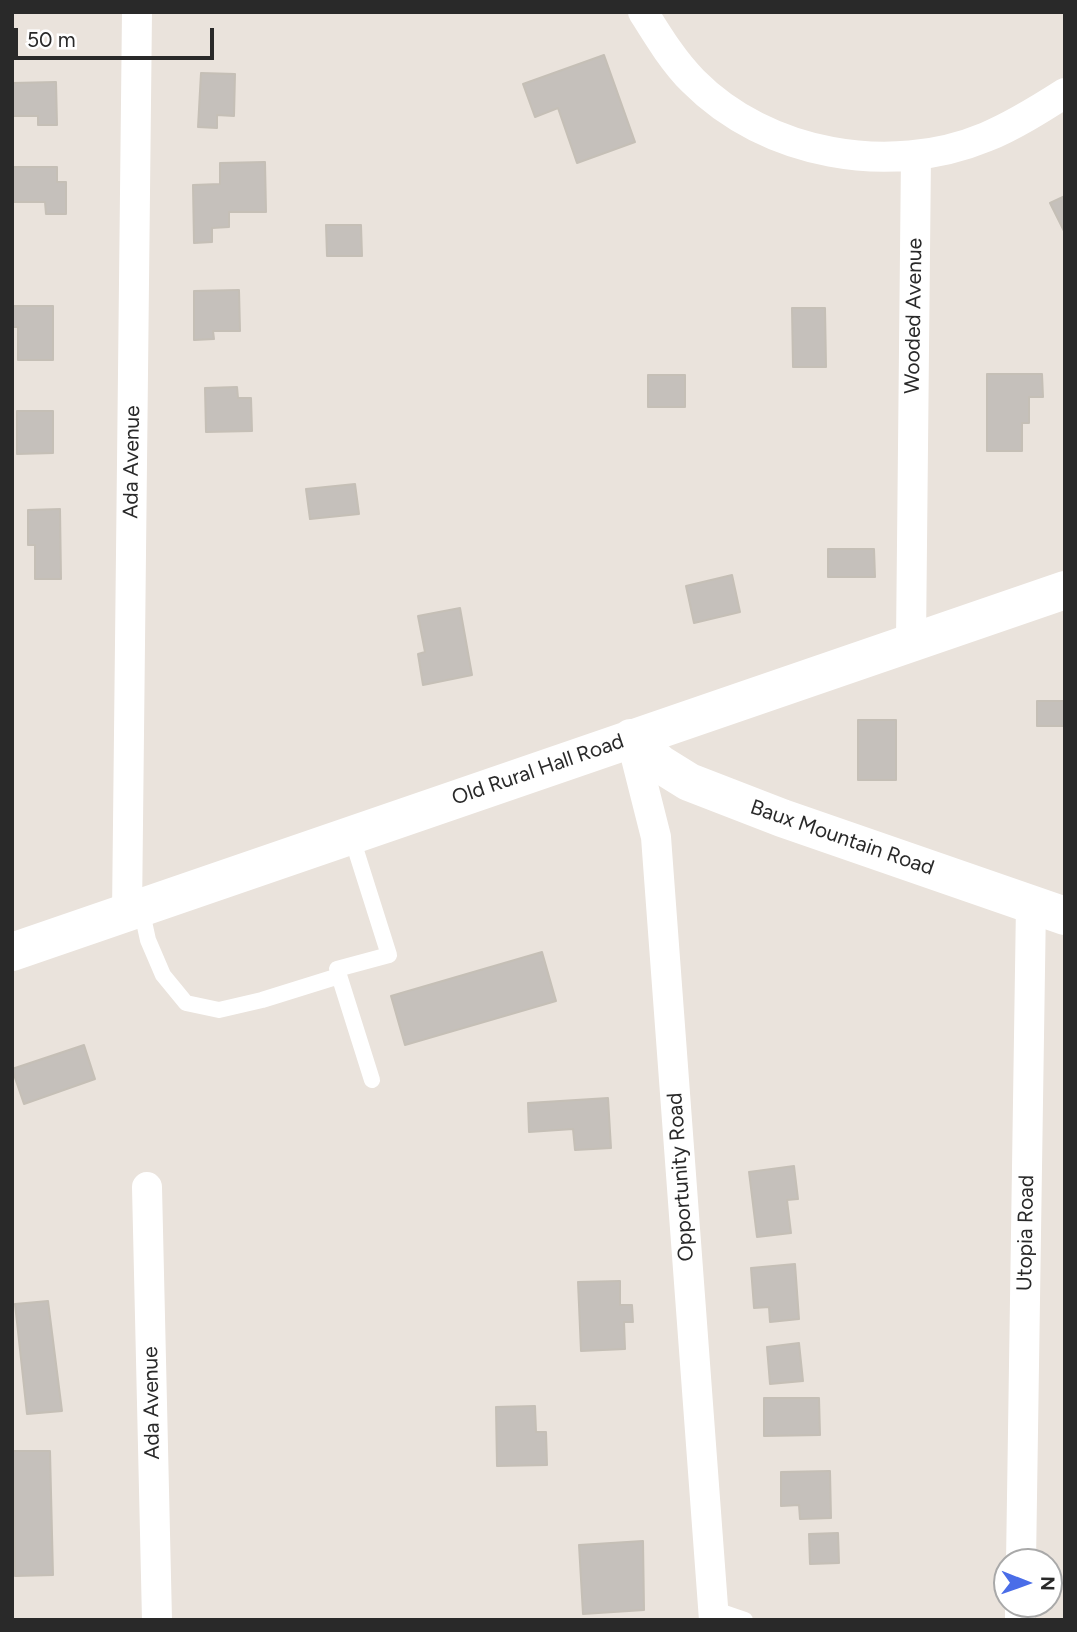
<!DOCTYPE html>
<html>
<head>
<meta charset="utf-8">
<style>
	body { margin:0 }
	#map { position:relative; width:1077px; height:1632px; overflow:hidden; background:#eae3dc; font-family:Figtree,sans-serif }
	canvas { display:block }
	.frame { position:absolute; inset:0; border:14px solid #292929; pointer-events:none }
	.north { position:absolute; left:993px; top:1548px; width:70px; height:70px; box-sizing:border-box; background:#fff; border:2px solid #a9a9a9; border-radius:50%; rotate:91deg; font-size:19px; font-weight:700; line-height:28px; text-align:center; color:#292929 }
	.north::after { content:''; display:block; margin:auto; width:24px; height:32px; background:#4a6de8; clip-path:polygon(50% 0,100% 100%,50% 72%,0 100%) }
	.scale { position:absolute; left:14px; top:28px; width:200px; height:32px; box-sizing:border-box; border:4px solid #292929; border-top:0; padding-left:9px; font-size:21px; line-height:24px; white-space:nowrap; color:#292929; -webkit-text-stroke:5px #fff; paint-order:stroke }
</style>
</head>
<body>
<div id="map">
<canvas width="1077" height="1632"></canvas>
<div class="frame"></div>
<div class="north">N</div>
<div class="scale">50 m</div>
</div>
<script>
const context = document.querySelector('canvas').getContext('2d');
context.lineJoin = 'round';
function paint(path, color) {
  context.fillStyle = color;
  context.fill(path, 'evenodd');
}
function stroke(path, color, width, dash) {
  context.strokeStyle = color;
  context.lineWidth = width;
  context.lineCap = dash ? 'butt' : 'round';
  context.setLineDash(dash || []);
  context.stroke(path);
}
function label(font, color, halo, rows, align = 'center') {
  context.font = font + ' Figtree,sans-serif';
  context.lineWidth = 7;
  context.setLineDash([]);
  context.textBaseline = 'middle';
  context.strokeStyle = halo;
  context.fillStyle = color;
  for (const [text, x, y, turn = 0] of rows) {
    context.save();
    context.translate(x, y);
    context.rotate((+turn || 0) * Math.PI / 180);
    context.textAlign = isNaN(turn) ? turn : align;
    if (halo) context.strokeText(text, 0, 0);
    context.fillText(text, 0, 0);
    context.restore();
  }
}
const building = new Path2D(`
	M 604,55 L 635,142 L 577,163 L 558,108 L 535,117 L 523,84 Z
	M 201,73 L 235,74 L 234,116 L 217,115 L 217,128 L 198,127 Z
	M 56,82 L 57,125 L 38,125 L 38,116 L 12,116 L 12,83 Z
	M 265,162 L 266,212 L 229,212 L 229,227 L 212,228 L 212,242 L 194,243 L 193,185 L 220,184 L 220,163 Z
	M 12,167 L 57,167 L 57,182 L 66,182 L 66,214 L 46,214 L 45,202 L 12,202 Z
	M 1065,196 L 1065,233 L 1050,203 Z
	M 326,225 L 361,225 L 362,256 L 327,256 Z
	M 239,290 L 240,331 L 213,331 L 214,339 L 194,340 L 194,291 Z
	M 12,306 L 53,306 L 53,360 L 18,360 L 18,327 L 12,327 Z
	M 792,308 L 825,308 L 826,367 L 793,367 Z
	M 987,374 L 1042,374 L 1043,397 L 1029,397 L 1029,423 L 1022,423 L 1022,451 L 987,451 Z
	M 648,375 L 685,375 L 685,407 L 648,407 Z
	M 237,387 L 238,398 L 251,398 L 252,431 L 206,432 L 205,388 Z
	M 17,411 L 53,411 L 53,453 L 17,454 Z
	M 355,484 L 359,514 L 310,519 L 306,489 Z
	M 60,509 L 61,579 L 35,579 L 35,545 L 28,545 L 28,510 Z
	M 828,549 L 874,549 L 875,577 L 828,577 Z
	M 732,575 L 740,612 L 694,623 L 686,586 Z
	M 460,608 L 472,675 L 423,685 L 418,654 L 425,652 L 418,616 Z
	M 1037,701 L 1065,701 L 1065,726 L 1037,726 Z
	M 858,720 L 896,720 L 896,780 L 858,780 Z
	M 542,952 L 556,1001 L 405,1045 L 391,996 Z
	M 84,1045 L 95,1079 L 24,1104 L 12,1069 Z
	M 608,1098 L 611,1148 L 575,1150 L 573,1129 L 529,1132 L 528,1103 Z
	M 794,1166 L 798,1199 L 787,1200 L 791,1233 L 757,1237 L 749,1172 Z
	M 795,1264 L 799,1319 L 770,1322 L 769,1307 L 754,1308 L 751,1268 Z
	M 620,1281 L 620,1305 L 632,1305 L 633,1322 L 624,1322 L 625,1349 L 581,1351 L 578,1282 Z
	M 48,1301 L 62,1411 L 27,1414 L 15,1304 Z
	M 799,1343 L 803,1381 L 770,1384 L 767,1347 Z
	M 764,1398 L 819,1398 L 820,1435 L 764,1436 Z
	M 535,1406 L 536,1432 L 546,1432 L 547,1465 L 497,1466 L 496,1407 Z
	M 13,1451 L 50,1451 L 53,1575 L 15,1576 Z
	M 830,1471 L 831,1518 L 800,1519 L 799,1505 L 781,1506 L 781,1472 Z
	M 838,1533 L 839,1563 L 810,1564 L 809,1534 Z
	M 643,1541 L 644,1610 L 583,1614 L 579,1545 Z`);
paint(building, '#c5c0bb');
stroke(building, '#c5bfb6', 2);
stroke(new Path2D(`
	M 351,835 L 389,955 L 337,969 L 372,1080
	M 141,908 L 148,940 L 163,975 L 186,1003 L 219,1010 L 262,1000 L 339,976
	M 713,1609 L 745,1620`), '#fff', 16);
stroke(new Path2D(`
	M 643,12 C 658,36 673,61 693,81 C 766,155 890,177 986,137 C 1013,126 1040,109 1065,93
	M 911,641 L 916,155
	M 631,738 L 656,837 L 714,1620
	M 127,913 L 137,12
	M 147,1187 L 157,1620
	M 1021,1562 L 1031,904
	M 1020,1620 L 1020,1604`), '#fff', 30);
stroke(new Path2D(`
	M 631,738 L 660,764 L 689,782 L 782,818 L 1065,916
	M 12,952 L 1065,590`), '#fff', 38);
label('21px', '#292929', '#fff', [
	["Wooded Avenue",914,316,-89],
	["Ada Avenue",132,462,-89],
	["Old Rural Hall Road",538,770,-19],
	["Baux Mountain Road",842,838,19],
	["Opportunity Road",681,1177,-94],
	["Utopia Road",1026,1233,-89],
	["Ada Avenue",152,1403,-91]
]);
</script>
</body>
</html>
